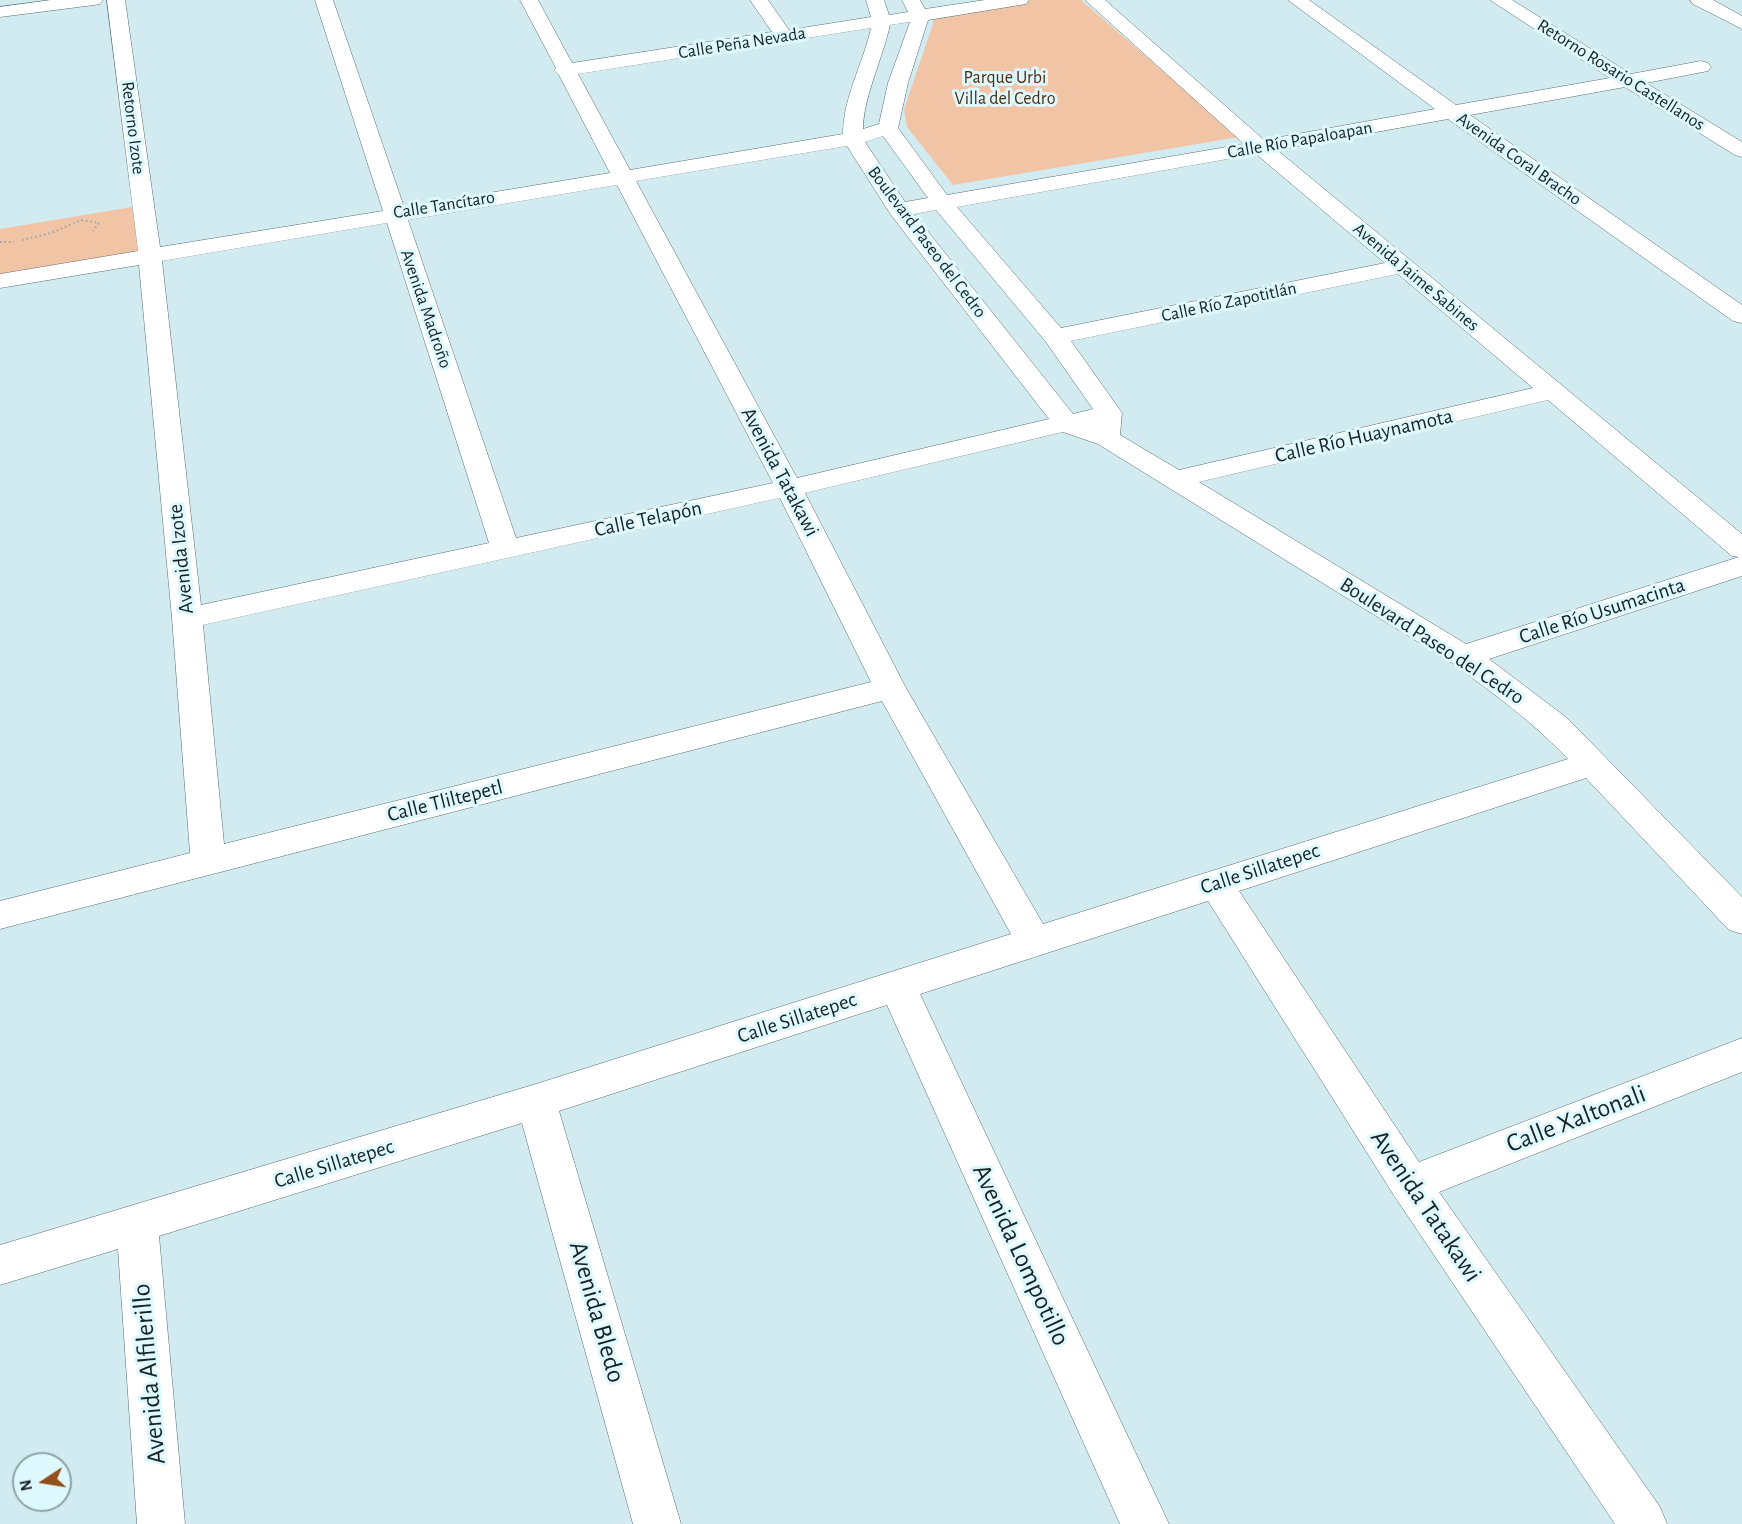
<!DOCTYPE html>
<html>
<head>
<meta charset="utf-8">
<style>
	body { margin:0 }
	#map { position:relative; width:1742px; height:1524px; overflow:hidden; background:#d1ebf0; font-family:"Alegreya Sans",sans-serif }
	canvas { display:block }
	.north { position:absolute; left:12px; top:1452px; width:60px; height:60px; box-sizing:border-box; background:#def9fe; border:2px solid #8fa3a7; border-radius:50%; rotate:258deg; font-size:16px; font-weight:700; line-height:24px; text-align:center; color:#182224 }
	.north::after { content:''; display:block; margin:auto; width:21px; height:27px; background:#91501c; clip-path:polygon(50% 0,100% 100%,50% 72%,0 100%) }
</style>
</head>
<body>
<div id="map">
<canvas width="1742" height="1524"></canvas>
<div class="north">N</div>
</div>
<script>
const context = document.querySelector('canvas').getContext('2d');
context.lineJoin = 'round';
function paint(path, color) {
  context.fillStyle = color;
  context.fill(path, 'evenodd');
}
function stroke(path, color, width, dash) {
  context.strokeStyle = color;
  context.lineWidth = width;
  context.lineCap = dash ? 'butt' : 'round';
  context.setLineDash(dash || []);
  context.stroke(path);
}
function label(font, color, halo, rows, align = 'center') {
  context.font = font + ' "Alegreya Sans",sans-serif';
  context.lineWidth = 6;
  context.setLineDash([]);
  context.textBaseline = 'middle';
  context.strokeStyle = halo;
  context.fillStyle = color;
  for (const [text, x, y, turn = 0] of rows) {
    context.save();
    context.translate(x, y);
    context.rotate((+turn || 0) * Math.PI / 180);
    context.textAlign = isNaN(turn) ? turn : align;
    if (halo) context.strokeText(text, 0, 0);
    context.fillText(text, 0, 0);
    context.restore();
  }
}
paint(new Path2D(`
	M 1012,0 L 1081,0 L 1239,137 L 953,185 L 907,127 L 904,109 L 933,24 L 933,15 Z
	M 132,207 L 140,251 L 0,275 L 0,229 Z`), '#f2c4a6');
const minor = new Path2D(`
	M 51,0 L 103,0 L 100,4 L 94,5 L 0,17 L 0,7 Z
	M 107,0 L 125,0 L 160,247 L 383,211 L 315,0 L 333,0 L 404,207 L 610,173 L 559,75 L 554,70 L 556,68 L 520,0 L 538,0 L 572,63 L 772,32 L 750,0 L 768,0 L 789,30 L 871,17 L 866,0 L 884,0 L 889,15 L 908,12 L 902,0 L 920,0 L 925,9 L 985,0 L 1029,0 L 1026,4 L 1020,5 L 928,20 L 908,83 L 898,128 L 947,195 L 1244,144 L 1085,0 L 1105,0 L 1264,140 L 1435,109 L 1288,0 L 1309,0 L 1456,105 L 1610,78 L 1490,0 L 1512,0 L 1631,74 L 1701,61 L 1708,63 L 1711,67 L 1708,71 L 1646,83 L 1742,142 L 1742,157 L 1735,155 L 1625,87 L 1470,115 L 1742,305 L 1742,323 L 1733,321 L 1448,119 L 1277,150 L 1742,534 L 1742,576 L 1489,659 L 1567,718 L 1742,897 L 1742,934 L 1729,930 L 1586,778 L 1239,891 L 1419,1162 L 1742,1038 L 1742,1072 L 1439,1192 L 1660,1507 L 1667,1524 L 1615,1524 L 1395,1197 L 1208,901 L 920,994 L 1169,1524 L 1120,1524 L 887,1005 L 559,1111 L 681,1524 L 633,1524 L 522,1123 L 159,1236 L 185,1524 L 137,1524 L 118,1249 L 0,1285 L 0,1245 L 536,1084 L 1011,934 L 882,701 L 0,929 L 0,901 L 190,853 L 172,618 L 139,265 L 0,288 L 0,274 L 138,251 ZM 910,22 L 888,83 L 879,124 L 863,129 C 863,99 883,57 890,25 ZM 871,28 C 863,64 843,98 843,134 L 630,170 L 578,74 ZM 883,136 L 928,198 L 905,202 L 865,142 ZM 847,146 L 891,215 L 1049,419 L 797,478 L 636,181 ZM 1256,154 L 1385,263 L 1061,328 L 957,207 ZM 617,185 L 773,483 L 516,538 L 408,220 ZM 936,210 L 1046,342 L 1093,409 L 1073,414 L 914,214 ZM 387,223 L 489,543 L 201,605 L 162,261 ZM 1398,274 L 1533,388 L 1179,470 L 1120,435 L 1122,413 L 1071,341 ZM 1548,400 L 1732,556 L 1739,557 L 1466,644 L 1199,482 ZM 1063,432 L 1098,444 L 1452,663 C 1493,693 1533,722 1568,759 L 1043,924 L 906,688 L 805,493 ZM 780,498 L 871,682 L 224,844 L 203,625 Z
	M 1690,0 L 1713,0 L 1742,16 L 1742,29 L 1693,4 Z`);
stroke(minor, '#566e72', 1);
stroke(new Path2D(`
	M 22,240 L 51,233 L 81,220 L 99,223 L 93,231
	M 0,242 L 14,242`), '#93a8ac', 2, [1.5, 3]);
paint(minor, '#fff');
label('18px', '#182224', '#def9fe', [
	["Calle Peña Nevada",742,43,-9],
	["Retorno Rosario Castellanos",1621,75,32],
	["Retorno Izote",133,128,83],
	["Calle Río Papaloapan",1300,140,-10],
	["Avenida Coral Bracho",1519,159,35],
	["Calle Tancítaro",444,205,-9],
	["Boulevard Paseo del Cedro",927,242,53],
	["Avenida Jaime Sabines",1416,277,40],
	["Calle Río Zapotitlán",1229,302,-12],
	["Avenida Madroño",426,309,71]
]);
label('18px', '#4f2c11', '#def9fe', [
	["Parque Urbi",1005,78],
	["Villa del Cedro",1005,99]
]);
label('21px', '#182224', '#def9fe', [
	["Calle Río Huaynamota",1364,436,-13],
	["Avenida Tatakawi",780,472,62],
	["Calle Telapón",648,519,-12],
	["Avenida Izote",181,559,-96],
	["Calle Río Usumacinta",1602,611,-18],
	["Boulevard Paseo del Cedro",1432,641,33],
	["Calle Tliltepetl",445,801,-14],
	["Calle Sillatepec",1260,869,-18],
	["Calle Sillatepec",797,1018,-18],
	["Calle Sillatepec",334,1164,-17]
]);
label('26px', '#182224', '#def9fe', [
	["Calle Xaltonali",1576,1119,-21],
	["Avenida Tatakawi",1426,1206,56],
	["Avenida Lompotillo",1021,1255,65],
	["Avenida Bledo",597,1312,74],
	["Avenida Alfilerillo",149,1374,-95]
]);
</script>
</body>
</html>
